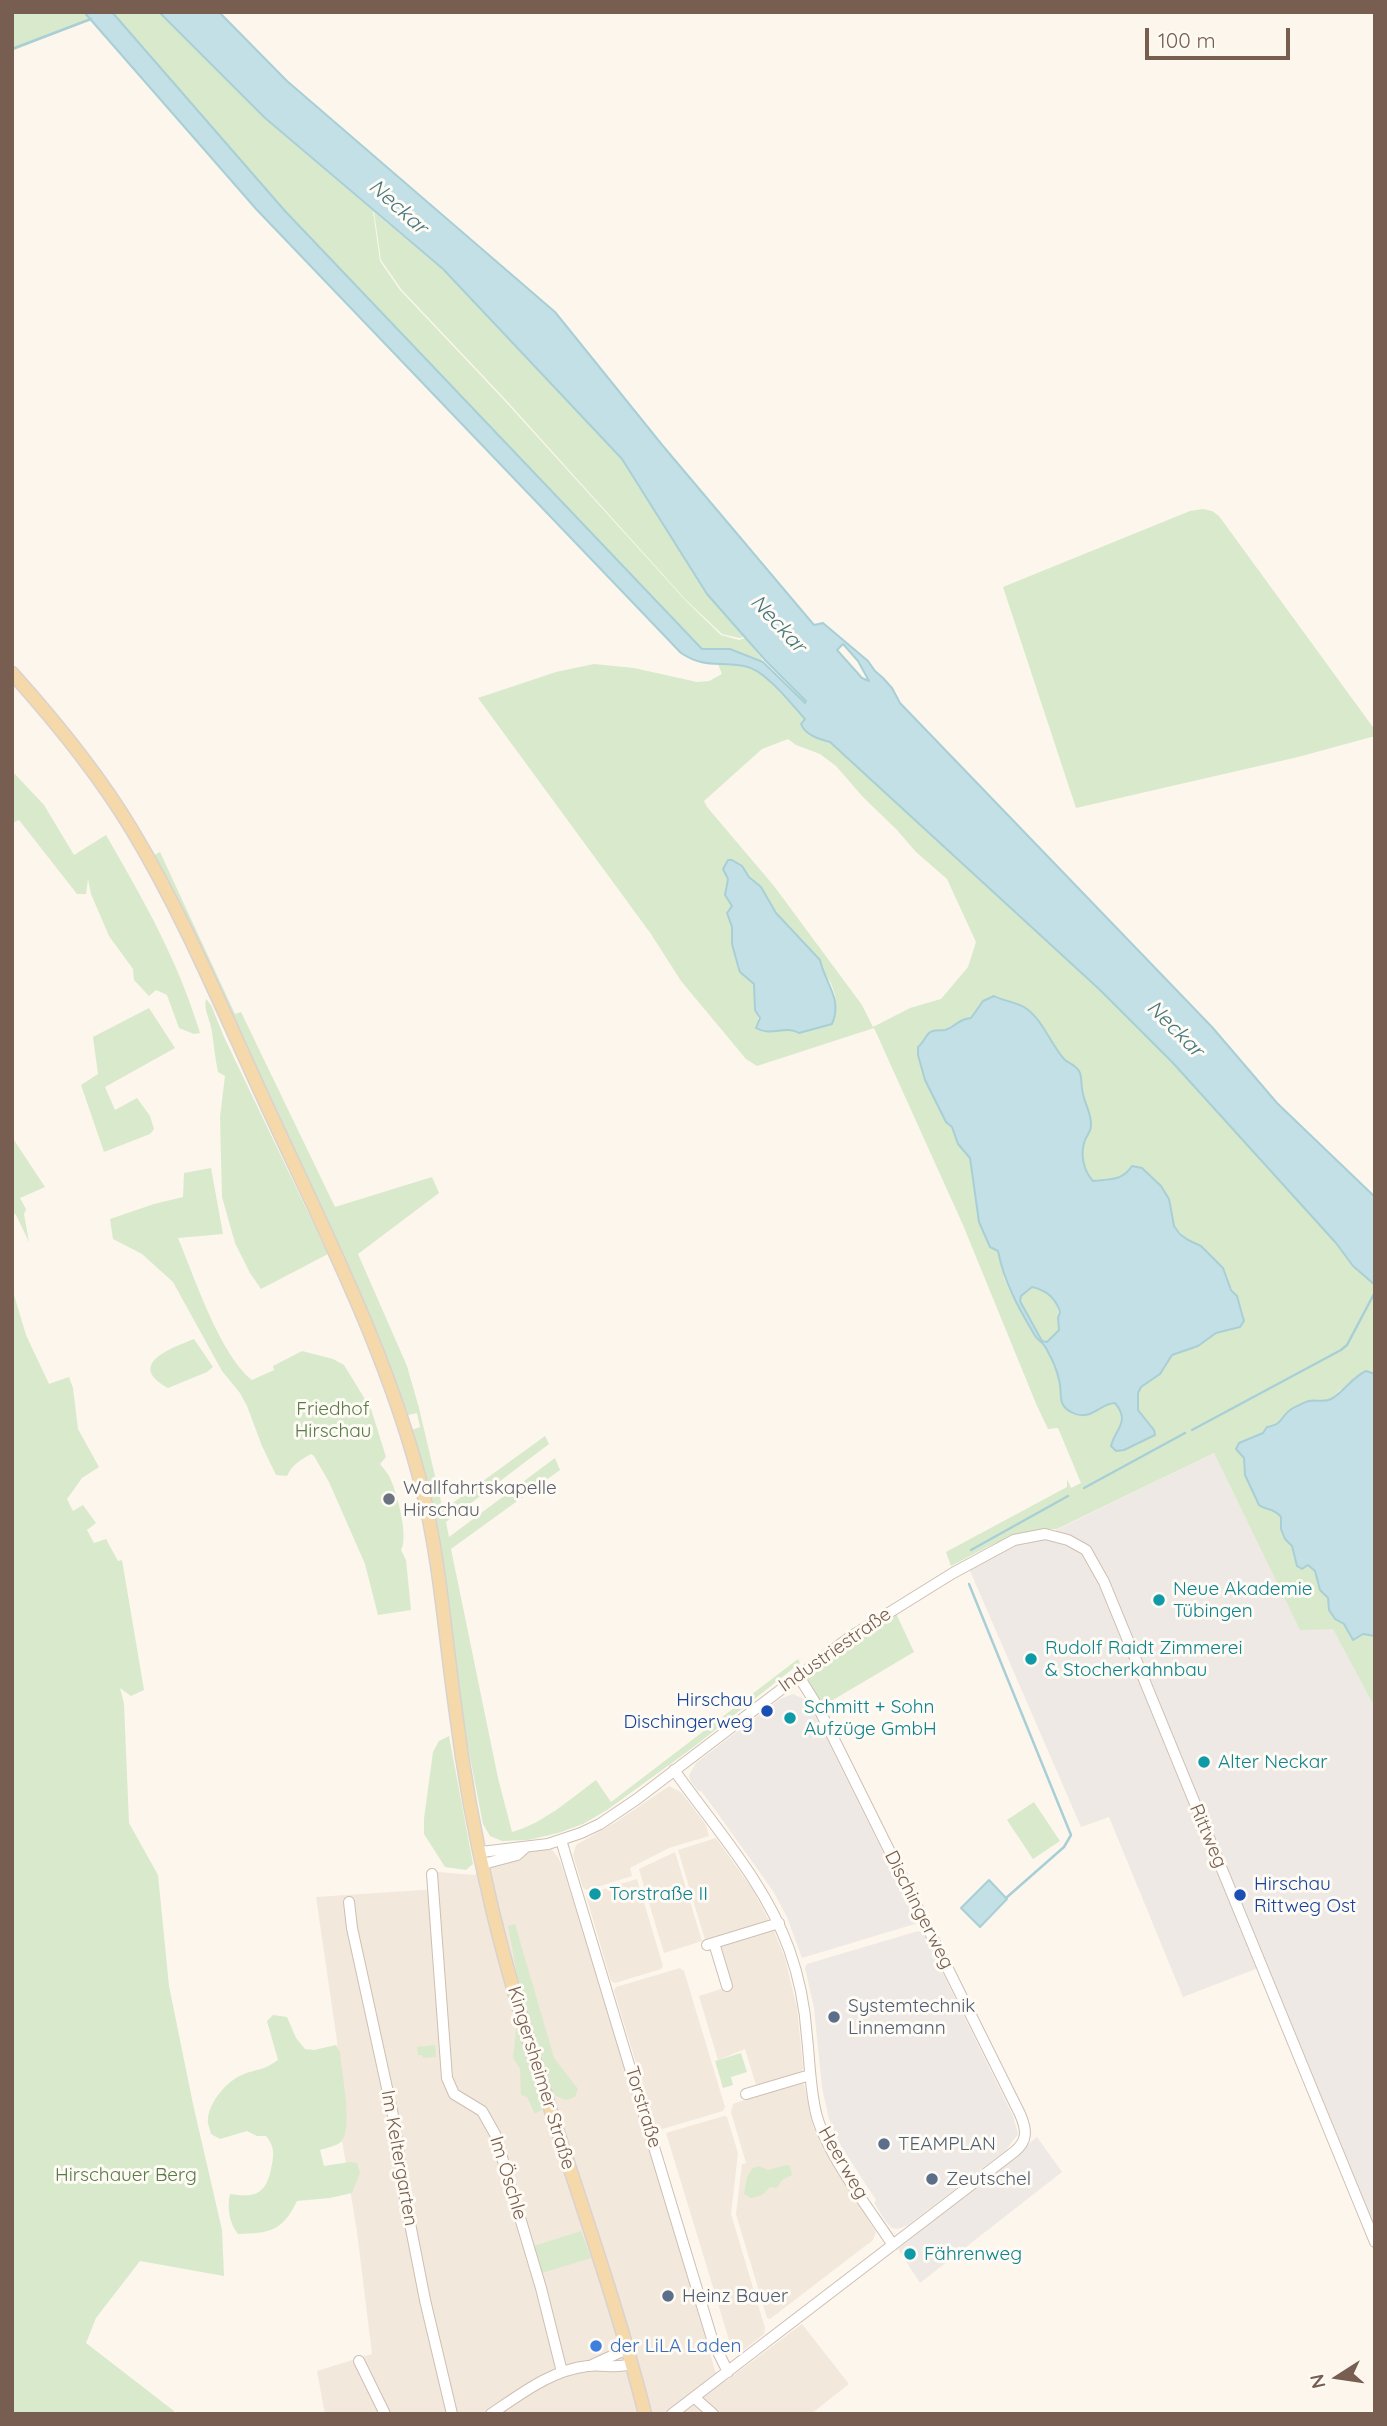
<!DOCTYPE html>
<html>
<head>
<meta charset="utf-8">
<style>
	body { margin:0 }
	#map { position:relative; width:1387px; height:2426px; overflow:hidden; background:#fcf6ed; font-family:Quicksand,sans-serif }
	canvas { display:block }
	.frame { position:absolute; inset:0; border:14px solid #775e50; pointer-events:none }
	.north { position:absolute; left:1303px; top:2342px; width:70px; height:70px; -webkit-text-stroke:5px #fefaf4; paint-order:stroke; rotate:258deg; font-size:19px; font-weight:700; line-height:28px; text-align:center; color:#775e50 }
	.north::after { content:''; display:block; margin:auto; width:24px; height:32px; background:#775e50; clip-path:polygon(50% 0,100% 100%,50% 72%,0 100%) }
	.scale { position:absolute; left:1145px; top:28px; width:145px; height:32px; box-sizing:border-box; border:4px solid #775e50; border-top:0; padding-left:9px; font-size:21px; line-height:24px; white-space:nowrap; color:#775e50; -webkit-text-stroke:5px #fefaf4; paint-order:stroke }
</style>
</head>
<body>
<div id="map">
<canvas width="1387" height="2426"></canvas>
<div class="frame"></div>
<div class="north">N</div>
<div class="scale">100 m</div>
</div>
<script>
const context = document.querySelector('canvas').getContext('2d');
context.lineJoin = 'round';
function paint(path, color) {
  context.fillStyle = color;
  context.fill(path, 'evenodd');
}
function stroke(path, color, width, dash) {
  context.strokeStyle = color;
  context.lineWidth = width;
  context.lineCap = dash ? 'butt' : 'round';
  context.setLineDash(dash || []);
  context.stroke(path);
}
function label(font, color, halo, rows, align = 'center') {
  context.font = font + ' Quicksand,sans-serif';
  context.lineWidth = 6;
  context.setLineDash([]);
  context.textBaseline = 'middle';
  context.strokeStyle = halo;
  context.fillStyle = color;
  for (const [text, x, y, turn = 0] of rows) {
    context.save();
    context.translate(x, y);
    context.rotate((+turn || 0) * Math.PI / 180);
    context.textAlign = isNaN(turn) ? turn : align;
    if (halo) context.strokeText(text, 0, 0);
    context.fillText(text, 0, 0);
    context.restore();
  }
}
paint(new Path2D(`
	M 669,1786 L 681,1792 L 706,1825 L 709,1836 L 669,1848 L 630,1868 L 632,1876 L 587,1890 L 583,1888 L 573,1855 L 576,1845 L 616,1822 Z
	M 716,1838 L 753,1890 L 768,1919 L 767,1922 L 705,1940 L 678,1850 Z
	M 548,1844 L 559,1859 L 566,1878 L 604,1995 L 663,2189 L 715,2371 L 726,2381 L 802,2324 L 849,2384 L 811,2414 L 325,2414 L 317,2371 L 372,2354 L 357,2232 L 342,2140 L 337,2041 L 316,1897 L 438,1889 L 437,1872 L 475,1875 L 488,1854 Z
	M 675,1852 L 702,1941 L 664,1953 L 639,1869 Z
	M 637,1879 L 663,1966 L 661,1969 L 615,1983 L 611,1981 L 587,1899 L 588,1894 Z
	M 772,1931 L 774,1931 L 785,1958 L 797,2008 L 803,2068 L 801,2072 L 756,2085 L 745,2049 L 718,2060 L 699,1996 L 731,1986 L 721,1946 Z
	M 680,1968 L 684,1971 L 725,2107 L 723,2111 L 659,2130 L 656,2128 L 614,1991 L 616,1987 Z
	M 799,2081 L 804,2084 L 813,2126 L 823,2148 L 876,2232 L 873,2240 L 770,2319 L 767,2318 L 736,2214 L 742,2164 L 746,2163 L 731,2112 L 733,2104 Z
	M 724,2116 L 727,2117 L 738,2153 L 731,2214 L 765,2328 L 764,2334 L 741,2352 L 734,2354 L 728,2353 L 724,2349 L 730,2343 L 666,2133 Z`), '#f3e8dc');
paint(new Path2D(`
	M 1214,1453 L 1300,1629 L 1333,1628 L 1375,1708 L 1375,2242 L 1261,1967 L 1183,1997 L 1109,1817 L 1081,1827 L 967,1564 L 1014,1541 L 1046,1535 Z
	M 793,1694 L 804,1699 L 812,1709 L 918,1923 L 802,1958 L 787,1917 L 773,1891 L 716,1811 L 701,1791 L 698,1791 L 691,1782 L 689,1775 L 696,1763 L 780,1699 Z
	M 918,1931 L 923,1933 L 1013,2116 L 1018,2134 L 1006,2150 L 908,2225 L 898,2229 L 892,2228 L 886,2222 L 874,2203 L 876,2200 L 841,2146 L 829,2119 L 822,2088 L 814,2008 L 805,1968 L 807,1964 Z
	M 1037,2137 L 1062,2172 L 920,2283 L 898,2249 Z`), '#eee9e5');
paint(new Path2D(`
	M 12,12 L 84,12 L 90,20 L 12,51 Z
	M 112,12 L 159,12 L 265,119 L 373,211 L 380,261 L 400,290 L 504,400 L 686,601 L 721,635 L 739,640 L 745,638 L 762,659 L 762,661 L 730,648 L 702,648 L 285,211 Z
	M 374,212 L 443,270 L 622,460 L 707,594 L 744,637 L 739,638 L 722,634 L 686,600 L 505,399 L 401,289 L 381,260 Z
	M 1203,509 L 1212,511 L 1219,516 L 1375,730 L 1375,736 L 1298,757 L 1076,808 L 1003,587 L 1190,511 Z
	M 594,664 L 634,668 L 697,682 L 709,681 L 722,674 L 718,664 L 744,666 L 753,669 L 766,678 L 806,720 L 803,729 L 815,738 L 830,742 L 1099,989 L 1173,1063 L 1336,1243 L 1353,1266 L 1375,1285 L 1375,1374 L 1372,1372 L 1355,1377 L 1347,1388 L 1340,1390 L 1332,1398 L 1322,1401 L 1306,1402 L 1291,1409 L 1278,1425 L 1267,1427 L 1263,1433 L 1237,1444 L 1237,1450 L 1244,1458 L 1247,1479 L 1259,1505 L 1270,1508 L 1281,1517 L 1281,1529 L 1285,1539 L 1292,1546 L 1297,1566 L 1302,1569 L 1308,1565 L 1315,1571 L 1318,1586 L 1328,1598 L 1329,1610 L 1335,1619 L 1344,1624 L 1351,1639 L 1363,1634 L 1375,1636 L 1375,1708 L 1333,1629 L 1300,1630 L 1214,1453 L 1057,1529 C 1017,1528 986,1548 951,1566 L 946,1552 L 1067,1487 L 1067,1479 L 1071,1488 L 1081,1483 L 1058,1428 L 1048,1429 L 1037,1406 L 963,1225 L 874,1028 L 757,1066 L 746,1059 L 681,981 L 651,934 L 478,698 L 556,672 ZM 788,739 L 796,745 L 820,754 L 836,766 L 863,797 L 897,830 L 916,852 L 947,879 L 976,942 L 968,967 L 941,999 L 910,1008 L 873,1027 L 862,1005 L 774,886 L 707,807 L 704,801 L 762,749 ZM 736,863 L 761,887 L 776,913 L 820,960 L 822,970 L 831,983 L 835,995 L 836,1011 L 825,1027 L 815,1027 L 799,1033 L 792,1029 L 784,1030 L 759,1022 L 755,1006 L 754,984 C 750,980 745,978 741,973 C 731,958 733,929 729,911 L 732,906 L 725,891 L 728,876 ZM 994,996 L 1010,1004 L 1022,1005 L 1031,1012 L 1065,1060 L 1076,1067 L 1080,1073 L 1081,1089 L 1091,1129 C 1080,1145 1079,1166 1093,1181 C 1101,1180 1111,1181 1119,1178 C 1128,1174 1131,1170 1142,1168 L 1161,1186 L 1172,1210 L 1171,1218 L 1174,1226 L 1188,1240 L 1201,1246 L 1223,1268 L 1229,1285 L 1237,1296 L 1242,1310 L 1244,1321 L 1231,1330 L 1211,1335 L 1198,1346 L 1172,1355 L 1160,1374 L 1141,1387 L 1138,1393 L 1138,1410 L 1149,1423 L 1151,1438 L 1145,1438 L 1132,1446 L 1112,1441 C 1121,1428 1127,1417 1115,1403 C 1096,1403 1092,1424 1067,1410 L 1059,1377 L 1047,1348 L 1041,1344 L 1031,1329 L 1011,1294 L 1004,1278 L 998,1251 L 992,1248 L 982,1227 L 970,1158 L 958,1144 L 952,1127 L 946,1122 L 925,1080 L 918,1055 L 919,1047 C 927,1039 961,1018 971,1018 L 983,1001 Z
	M 12,771 L 44,805 L 74,855 L 106,835 C 144,901 178,960 200,1033 L 194,1034 L 179,1028 L 167,995 L 156,990 L 149,996 L 134,980 L 133,969 L 109,936 L 91,894 L 88,879 L 86,894 L 77,894 L 19,820 L 12,823 Z
	M 160,852 L 235,1014 L 241,1012 L 335,1207 L 432,1177 L 439,1193 L 358,1254 L 407,1366 L 419,1408 L 443,1510 L 545,1436 L 549,1444 L 446,1522 L 449,1537 L 555,1458 L 560,1470 L 451,1549 L 498,1778 L 512,1832 C 544,1823 569,1800 596,1780 L 611,1802 L 798,1659 L 800,1663 L 691,1749 L 607,1810 L 583,1824 L 558,1833 L 528,1840 L 502,1841 L 490,1836 L 483,1824 L 467,1742 L 432,1504 L 412,1430 L 420,1427 L 417,1413 L 408,1415 L 378,1336 L 153,856 Z
	M 206,999 L 211,1005 L 224,1037 L 328,1254 L 261,1289 L 250,1273 L 235,1243 L 222,1197 L 220,1117 L 225,1076 L 218,1072 C 215,1058 214,1046 212,1032 C 211,1021 203,1010 206,999 Z
	M 149,1008 L 175,1048 L 105,1087 L 115,1110 L 137,1098 L 150,1116 L 154,1129 L 150,1134 L 104,1152 L 81,1085 L 98,1074 L 93,1037 Z
	M 12,1137 L 45,1187 L 20,1198 L 26,1209 L 24,1214 L 29,1242 L 16,1215 L 12,1212 Z
	M 211,1168 L 223,1234 L 178,1238 C 194,1276 220,1355 252,1380 L 274,1370 L 273,1366 L 302,1351 L 333,1359 L 344,1365 L 371,1409 L 386,1457 L 380,1464 C 383,1468 388,1473 390,1478 C 397,1493 409,1537 401,1550 L 406,1560 L 411,1610 L 378,1615 L 365,1564 L 329,1482 L 314,1456 L 311,1454 C 300,1460 292,1465 287,1476 L 276,1475 L 262,1446 L 247,1406 L 240,1393 L 222,1371 L 173,1282 L 142,1254 L 113,1239 L 110,1219 L 154,1204 L 183,1197 L 184,1173 Z
	M 1032,1287 C 1054,1292 1062,1309 1059,1330 L 1047,1342 L 1042,1341 L 1020,1301 L 1021,1296 Z
	M 12,1288 L 26,1335 L 49,1384 L 69,1377 L 73,1388 L 78,1429 L 99,1467 L 82,1478 L 67,1499 L 73,1511 L 83,1505 L 96,1523 L 87,1530 L 94,1543 L 106,1539 L 118,1561 L 122,1560 L 144,1690 L 131,1696 L 120,1688 L 124,1704 L 129,1823 L 158,1875 L 169,1986 L 193,2104 L 222,2230 L 224,2276 L 140,2261 L 96,2318 L 86,2343 L 174,2411 L 172,2414 L 12,2414 Z
	M 194,1339 L 213,1367 L 207,1372 L 168,1388 C 125,1364 172,1348 194,1339 Z
	M 894,1609 L 914,1652 L 821,1707 L 803,1672 Z
	M 449,1736 L 473,1864 L 466,1870 L 445,1867 L 424,1834 L 424,1819 L 433,1752 L 439,1741 Z
	M 1034,1802 L 1060,1841 L 1033,1859 L 1007,1820 Z
	M 515,1924 L 554,2058 L 578,2089 L 575,2097 L 566,2100 L 556,2096 L 549,2087 L 541,2064 L 538,2047 L 520,1990 L 508,1926 Z
	M 273,2015 L 287,2017 L 296,2038 L 305,2049 L 314,2050 L 336,2045 L 340,2052 C 341,2070 354,2130 341,2142 C 336,2146 326,2148 320,2150 L 324,2166 L 350,2162 L 357,2163 L 360,2173 L 352,2193 L 330,2198 L 297,2201 C 282,2232 269,2233 238,2234 C 229,2223 227,2207 230,2194 C 255,2198 266,2194 271,2169 C 274,2155 275,2147 266,2136 L 257,2136 L 247,2131 L 220,2139 L 211,2134 C 210,2129 207,2123 208,2118 C 210,2101 227,2081 242,2075 C 258,2068 261,2072 278,2060 L 267,2021 Z
	M 517,2020 L 541,2100 L 542,2110 L 535,2114 L 527,2097 L 521,2095 L 520,2069 L 513,2058 Z
	M 435,2045 L 436,2057 L 423,2058 L 422,2055 L 418,2055 L 417,2047 Z
	M 741,2053 L 747,2072 L 731,2077 L 733,2085 L 723,2088 L 715,2061 Z
	M 786,2165 L 790,2166 L 792,2175 L 782,2180 L 777,2188 L 770,2187 L 762,2195 L 751,2198 L 744,2194 L 747,2177 L 753,2168 L 759,2166 L 768,2170 Z
	M 581,2231 L 591,2258 L 542,2273 L 534,2246 Z`), '#d8eacb');
const water = new Path2D(`
	M 84,12 L 112,12 L 285,211 L 702,649 L 730,649 L 763,662 L 805,703 L 806,701 L 765,660 L 707,594 L 622,459 L 443,269 L 265,118 L 159,12 L 219,12 L 287,81 L 555,312 L 663,446 L 814,625 L 823,623 L 868,661 L 875,671 L 883,678 L 892,688 L 900,703 L 1212,1027 L 1277,1103 L 1375,1197 L 1375,1285 L 1353,1266 L 1336,1243 L 1173,1063 L 1099,989 L 830,742 C 819,739 805,735 801,724 L 805,719 C 791,704 765,669 744,666 C 719,661 705,669 681,653 L 257,210 ZM 843,644 L 858,661 L 869,681 L 862,678 L 837,650 Z
	M 728,860 L 732,860 L 742,866 L 749,877 L 761,887 L 776,913 L 820,960 C 825,983 843,999 832,1024 L 799,1033 C 785,1025 771,1037 756,1028 L 760,1018 L 755,1010 L 754,984 L 740,972 L 738,966 L 732,944 L 732,927 L 727,913 L 732,906 L 725,895 L 728,879 L 723,869 Z
	M 994,996 C 1003,1001 1016,1002 1024,1007 C 1042,1018 1050,1043 1064,1059 C 1069,1064 1077,1065 1080,1073 C 1082,1079 1081,1087 1083,1094 C 1085,1104 1092,1115 1091,1126 C 1091,1131 1087,1135 1085,1140 C 1080,1154 1083,1170 1093,1181 C 1110,1179 1122,1181 1132,1166 L 1142,1168 L 1161,1186 L 1169,1199 L 1174,1226 L 1180,1234 L 1188,1240 L 1201,1246 L 1223,1268 L 1231,1290 L 1237,1296 L 1244,1321 L 1240,1327 L 1216,1333 L 1198,1346 L 1172,1355 L 1160,1374 L 1141,1387 L 1138,1393 L 1138,1410 L 1154,1430 L 1155,1435 L 1124,1450 L 1116,1451 L 1111,1446 C 1115,1429 1131,1422 1115,1403 C 1100,1403 1090,1423 1071,1412 C 1056,1404 1063,1392 1059,1380 C 1057,1370 1052,1359 1047,1350 C 1045,1344 1037,1340 1034,1334 C 1018,1307 1004,1282 998,1251 L 990,1247 L 979,1222 L 970,1158 L 958,1144 L 952,1127 L 946,1122 L 925,1080 L 918,1055 L 918,1047 C 923,1043 925,1037 929,1033 C 933,1029 940,1031 945,1030 C 955,1027 960,1018 971,1018 L 983,1001 ZM 1032,1287 C 1046,1290 1056,1299 1060,1312 L 1058,1318 L 1059,1330 L 1047,1342 L 1042,1341 L 1020,1301 L 1021,1296 Z
	M 1366,1371 L 1375,1374 L 1375,1636 L 1363,1634 L 1353,1640 L 1344,1624 L 1335,1619 L 1329,1610 L 1328,1598 L 1320,1590 L 1315,1571 L 1308,1565 L 1302,1569 L 1297,1566 L 1292,1546 L 1285,1539 L 1281,1529 L 1281,1517 C 1273,1507 1266,1511 1259,1505 L 1245,1475 L 1244,1458 L 1236,1449 L 1239,1443 L 1263,1433 L 1267,1427 C 1285,1424 1279,1416 1293,1408 C 1298,1406 1304,1402 1309,1401 C 1316,1399 1323,1403 1331,1399 C 1344,1392 1352,1377 1366,1371 Z
	M 989,1880 L 1007,1899 L 980,1927 L 961,1908 Z`);
paint(water, '#c2e0e5');
stroke(water, '#a9cfd6', 2);
stroke(new Path2D(`
	M 12,49 L 91,19
	M 1192,1430 L 1341,1350 L 1347,1345 L 1375,1292
	M 1084,1488 L 1185,1433
	M 971,1550 L 1068,1496
	M 969,1584 L 1071,1835 L 1064,1847 L 1006,1898`), '#a9cfd6', 2.5);
const minor = new Path2D(`
	M 674,1770 C 715,1828 764,1881 789,1949 C 799,1977 805,2007 807,2037 C 810,2064 810,2091 817,2117 C 829,2157 869,2209 893,2245
	M 561,1840 L 713,2342 L 728,2372
	M 481,1852 L 548,1844 L 581,1833 L 600,1824 L 637,1799 L 850,1637 L 953,1573 L 1014,1540 L 1045,1534 L 1068,1540 L 1086,1550 L 1104,1582 L 1375,2242
	M 483,1864 L 517,1855 L 526,1847
	M 432,1874 L 447,2078 L 454,2094 L 482,2111 L 495,2134 L 541,2288 L 562,2372
	M 349,1902 L 352,1928 L 394,2120 L 405,2198 L 425,2300 L 452,2414
	M 714,1943 L 727,1986
	M 707,1945 L 779,1923
	M 746,2094 L 810,2075
	M 359,2361 L 385,2414
	M 592,2365 L 627,2349
	M 695,2398 L 713,2414
	M 491,2414 C 521,2394 551,2370 588,2366 C 603,2364 616,2369 631,2364
	M 672,2414 L 1014,2152 C 1028,2141 1027,2130 1020,2114 L 819,1709 L 798,1675`);
const major = new Path2D(`
	M 12,673 C 56,722 98,773 132,830 C 190,926 232,1033 280,1134 C 334,1250 392,1367 423,1492 C 440,1562 445,1635 455,1706 C 463,1771 475,1837 490,1900 C 531,2075 601,2241 645,2414`);
stroke(minor, '#cebfb2', 12);
stroke(major, '#d9d2ce', 15);
stroke(minor, '#fff', 10);
stroke(major, '#f5d9ab', 12);
for (const [x, y, r, color] of [
	[389,1499,7,"#6b7280"],
	[1159,1600,7,"#0f9aa8"],
	[1031,1659,7,"#0f9aa8"],
	[767,1711,7,"#1a4fb4"],
	[790,1718,7,"#0f9aa8"],
	[1204,1762,7,"#0f9aa8"],
	[595,1894,7,"#0f9aa8"],
	[1240,1895,7,"#1a4fb4"],
	[834,2017,7,"#5c6f8a"],
	[884,2144,7,"#5c6f8a"],
	[932,2179,7,"#5c6f8a"],
	[910,2254,7,"#0f9aa8"],
	[668,2296,7,"#5c6f8a"],
	[596,2346,7,"#3f7fe0"]
]) {
  const dot = new Path2D();
  dot.arc(x, y, r, 0, 2 * Math.PI);
  context.fillStyle = color;
  context.fill(dot);
  stroke(dot, '#fefaf4', 2.5);
}
label('19px', '#587b49', '#fefaf4', [
	["Friedhof",333,1409],
	["Hirschau",333,1431],
	["Hirschauer Berg",126,2175]
]);
label('19px', '#5b616d', '#fefaf4', [
	["Wallfahrtskapelle",403,1488],
	["Hirschau",403,1510]
], 'left');
label('19px', '#0d838f', '#fefaf4', [
	["Neue Akademie",1173,1589],
	["Tübingen",1173,1611],
	["Rudolf Raidt Zimmerei",1045,1648],
	["& Stocherkahnbau",1045,1670],
	["Schmitt + Sohn",804,1707],
	["Aufzüge GmbH",804,1729],
	["Alter Neckar",1218,1762],
	["Torstraße II",609,1894],
	["Fährenweg",924,2254]
], 'left');
label('19px', '#775e50', '#fefaf4', [
	["Industriestraße",835,1650,-35],
	["Rittweg",1208,1836,67],
	["Dischingerweg",919,1910,63],
	["Kingersheimer Straße",541,2078,73],
	["Torstraße",643,2107,73],
	["Im Keltergarten",399,2158,80],
	["Heerweg",843,2163,60],
	["Im Öschle",508,2178,73]
]);
label('19px', '#164399', '#fefaf4', [
	["Hirschau",753,1700],
	["Dischingerweg",753,1722],
	["Hirschau",1254,1884,"left"],
	["Rittweg Ost",1254,1906,"left"]
], 'right');
label('19px', '#4e5e75', '#fefaf4', [
	["Systemtechnik",848,2006],
	["Linnemann",848,2028],
	["TEAMPLAN",898,2144],
	["Zeutschel",946,2179],
	["Heinz Bauer",682,2296]
], 'left');
label('19px', '#366cbe', '#fefaf4', [
	["der LiLA Laden",610,2346]
], 'left');
label('italic 21px', '#477781', '#fefaf4', [
	["Neckar",398,207,42],
	["Neckar",778,624,47],
	["Neckar",1175,1029,45]
]);
</script>
</body>
</html>
